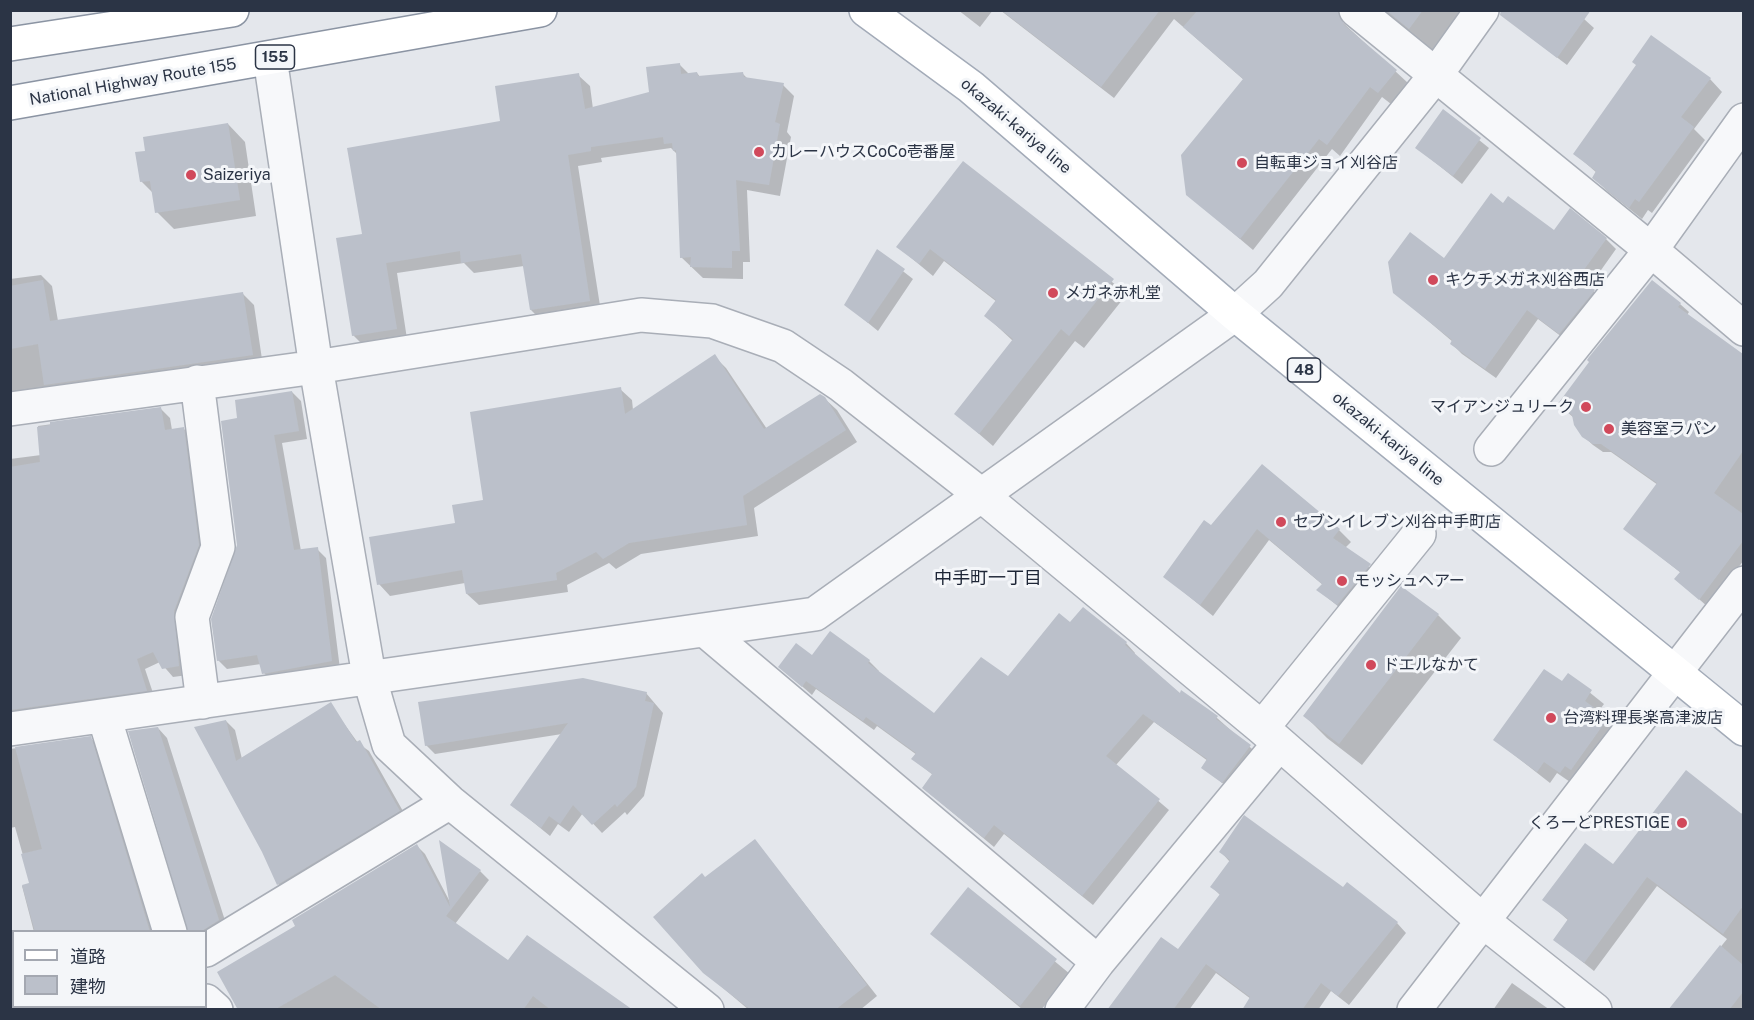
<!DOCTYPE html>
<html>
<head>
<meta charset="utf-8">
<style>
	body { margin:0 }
	#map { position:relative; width:1754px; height:1020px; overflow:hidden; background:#e4e7ec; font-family:"Public Sans","Noto Sans JP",sans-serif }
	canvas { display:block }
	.frame { position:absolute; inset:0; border:12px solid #2b3445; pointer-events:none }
	.legend { position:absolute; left:12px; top:930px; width:195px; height:78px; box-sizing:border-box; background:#f4f6f9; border:2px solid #a4a8b1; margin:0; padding:8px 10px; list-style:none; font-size:18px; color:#2b3445 }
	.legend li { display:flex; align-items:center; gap:12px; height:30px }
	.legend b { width:30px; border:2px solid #a4a8b1 }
</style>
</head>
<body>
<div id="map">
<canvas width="1754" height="1020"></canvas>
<div class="frame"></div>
<ul class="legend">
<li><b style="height:8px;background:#fff"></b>道路</li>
<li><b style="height:16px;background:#bbc0ca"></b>建物</li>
</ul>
</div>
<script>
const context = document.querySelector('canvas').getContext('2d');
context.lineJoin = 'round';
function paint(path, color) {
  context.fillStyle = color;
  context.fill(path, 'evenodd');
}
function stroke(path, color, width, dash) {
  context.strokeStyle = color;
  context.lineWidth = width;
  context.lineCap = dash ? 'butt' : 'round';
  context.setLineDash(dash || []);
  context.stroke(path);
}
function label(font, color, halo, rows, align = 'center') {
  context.font = font + ' "Public Sans","Noto Sans JP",sans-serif';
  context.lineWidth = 6;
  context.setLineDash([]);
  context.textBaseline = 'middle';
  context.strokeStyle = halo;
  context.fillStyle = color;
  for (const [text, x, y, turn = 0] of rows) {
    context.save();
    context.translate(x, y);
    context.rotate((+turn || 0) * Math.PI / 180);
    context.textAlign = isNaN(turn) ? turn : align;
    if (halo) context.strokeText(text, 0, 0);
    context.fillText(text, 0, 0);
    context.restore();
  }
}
paint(new Path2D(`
	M 958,10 L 993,10 L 980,27 Z
	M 1000,10 L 1314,10 L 1339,19 L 1408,83 L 1391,104 L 1382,97 L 1340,156 L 1332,149 L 1253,250 L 1187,194 L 1244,80 L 1174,19 L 1114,98 Z
	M 1379,10 L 1461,10 L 1432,50 L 1392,18 Z
	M 1574,10 L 1594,28 L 1567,65 L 1517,27 Z
	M 680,65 L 689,74 L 697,73 L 701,78 L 743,74 L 748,79 L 783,85 L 794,96 L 787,132 L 791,137 L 780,196 L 747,190 L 750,262 L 743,262 L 743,279 L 703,278 L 681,257 L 677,154 L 671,148 L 601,158 L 602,162 L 578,166 L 601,312 L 542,321 L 531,310 L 524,266 L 474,273 L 464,263 L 397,273 L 407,339 L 364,346 L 353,335 L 364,235 L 502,123 L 578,75 L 590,86 L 593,109 L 651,93 Z
	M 1710,79 L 1722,92 L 1694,129 L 1705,140 L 1652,213 L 1648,210 L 1642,219 L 1606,190 L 1594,177 L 1597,173 L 1575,154 Z
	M 1443,111 L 1489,148 L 1462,184 L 1417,148 Z
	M 228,124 L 245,142 L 256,216 L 174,229 L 157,212 L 154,194 L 141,181 L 146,152 Z
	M 963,163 L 1127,294 L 1084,348 L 1075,341 L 993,446 L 956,414 L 1013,341 L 986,316 L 997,302 L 944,261 L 933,276 L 898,247 Z
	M 1504,205 L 1554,232 L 1606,239 L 1616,249 L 1589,287 L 1604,301 L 1570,343 L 1538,319 L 1496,378 L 1462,354 L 1452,344 L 1453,342 L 1394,292 L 1444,260 Z
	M 877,251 L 913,279 L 878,331 L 846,305 Z
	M 41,275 L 52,286 L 58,321 L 243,294 L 254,305 L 263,366 L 10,399 L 10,279 Z
	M 1680,304 L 1689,312 L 1687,315 L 1744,359 L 1744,560 L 1708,607 L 1676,579 L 1681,573 L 1625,529 L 1658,485 L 1611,452 L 1603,452 L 1593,445 L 1583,436 L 1574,418 L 1559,405 Z
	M 714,356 L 726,368 L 767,429 L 824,398 L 837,410 L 857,442 L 754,508 L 758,536 L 641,554 L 616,569 L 609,563 L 567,585 L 568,592 L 479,605 L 467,594 L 465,583 L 390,596 L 379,584 L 485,502 L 620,389 L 632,400 L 633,410 Z
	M 292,392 L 301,401 L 307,439 L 282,443 L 301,551 L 317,549 L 326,558 L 340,669 L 273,682 L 264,673 L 261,664 L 227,669 L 218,660 L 238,545 L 239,419 Z
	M 161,409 L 170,418 L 172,430 L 183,428 L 193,438 L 207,555 L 188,675 L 173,677 L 160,662 L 145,669 L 155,699 L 10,722 L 10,459 L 41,455 L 38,426 Z
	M 1211,527 L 1339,530 L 1351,542 L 1345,548 L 1381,577 L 1350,616 L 1318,590 L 1323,585 L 1269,540 L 1213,616 L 1165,577 Z
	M 1402,588 L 1438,615 L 1461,638 L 1362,765 L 1327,738 L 1305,716 Z
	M 1070,624 L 1126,643 L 1135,653 L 1134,655 L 1180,695 L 1182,693 L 1217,718 L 1260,756 L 1233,792 L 1203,767 L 1208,761 L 1154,722 L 1116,765 L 1169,810 L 1093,905 L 1004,834 L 994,847 L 923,788 L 933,775 L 913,759 L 917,755 L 877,726 L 874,730 L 816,689 L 812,695 L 780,667 L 813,657 L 869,661 L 879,671 L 878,673 L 934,715 L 1009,679 Z
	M 1568,675 L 1604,704 L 1598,712 L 1620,731 L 1573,784 L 1557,773 L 1550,783 L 1495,740 L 1562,684 Z
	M 646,693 L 663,713 L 644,796 L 627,815 L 625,812 L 602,833 L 583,813 L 569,832 L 558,824 L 550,836 L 512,805 L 562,734 L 435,754 L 426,745 Z
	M 330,704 L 358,743 L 369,751 L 408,820 L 287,893 L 278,884 L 264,851 L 196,728 L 226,721 L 235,730 L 242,759 Z
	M 158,728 L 167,738 L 228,930 L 190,932 Z
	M 90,738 L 100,747 L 156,932 L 34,932 L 22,886 L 31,884 L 15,827 L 10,828 L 10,749 Z
	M 1744,811 L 1744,1010 L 1670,1010 L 1727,939 L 1657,886 L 1594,971 L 1555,940 L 1569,921 L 1544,899 L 1613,866 L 1741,814 Z
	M 755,841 L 877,996 L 860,1010 L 749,1010 L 704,972 L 706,879 Z
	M 417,846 L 425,854 L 450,902 L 480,871 L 489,880 L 455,924 L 508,962 L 617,1010 L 240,1010 L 297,926 Z
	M 1221,852 L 1343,889 L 1397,923 L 1406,933 L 1349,1005 L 1331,991 L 1318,1010 L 1243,1010 L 1251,999 L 1216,973 L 1189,1010 L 1109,1010 L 1178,951 L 1220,895 L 1212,887 L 1230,862 Z
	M 968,889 L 1070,974 L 1041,1010 L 1023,1010 L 932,934 Z
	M 1512,983 L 1550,1010 L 1493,1010 Z
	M 167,1006 L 170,1006 L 175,1010 L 164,1010 Z`), '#0003');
paint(new Path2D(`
	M 1001,10 L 1160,10 L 1101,87 Z
	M 1198,10 L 1338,10 L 1344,25 L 1397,70 L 1378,93 L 1370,87 L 1327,145 L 1319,139 L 1240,239 L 1186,195 L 1181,155 L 1243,79 L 1183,27 Z
	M 1386,10 L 1423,10 L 1409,29 Z
	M 1501,10 L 1591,10 L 1557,58 L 1500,15 Z
	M 1651,35 L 1711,78 L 1681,117 L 1694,127 L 1639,202 L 1635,199 L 1629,208 L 1592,178 L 1596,171 L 1573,154 L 1636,65 L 1632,62 Z
	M 680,63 L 681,74 L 697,72 L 698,76 L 743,72 L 744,77 L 784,83 L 775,122 L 780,124 L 769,185 L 736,180 L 740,251 L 732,251 L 732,268 L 690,267 L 691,257 L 680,258 L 676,150 L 673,151 L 672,143 L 664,144 L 663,137 L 591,147 L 591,151 L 568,155 L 590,301 L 530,310 L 521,254 L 461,263 L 460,251 L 386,263 L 397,329 L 352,336 L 336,238 L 362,234 L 347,148 L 500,121 L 495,86 L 579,73 L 585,109 L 649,92 L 646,67 Z
	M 1443,109 L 1481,138 L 1453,176 L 1415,148 Z
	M 228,123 L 240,200 L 155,213 L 150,181 L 140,182 L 135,152 L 145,151 L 143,137 Z
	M 963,161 L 1114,279 L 1069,336 L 1061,329 L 979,434 L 954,414 L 1013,339 L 984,316 L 996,300 L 930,249 L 919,264 L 896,247 Z
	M 1491,193 L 1503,203 L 1508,196 L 1554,230 L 1570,208 L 1607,238 L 1578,278 L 1595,290 L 1559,334 L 1527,310 L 1485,369 L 1450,344 L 1452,340 L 1393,293 L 1388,262 L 1410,232 L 1444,258 Z
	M 877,249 L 905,269 L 868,323 L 844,305 Z
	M 43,280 L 50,321 L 243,292 L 253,355 L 44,385 L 38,344 L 10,349 L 10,286 Z
	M 1652,280 L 1681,303 L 1678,307 L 1743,354 L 1743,451 L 1714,493 L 1743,514 L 1743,541 L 1699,600 L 1674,579 L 1680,572 L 1623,529 L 1657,483 L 1601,444 L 1593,444 L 1582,437 L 1574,425 L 1572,415 L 1557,405 L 1589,362 L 1587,360 L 1589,357 Z
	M 715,354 L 764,429 L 820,394 L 825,397 L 846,430 L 743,496 L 747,525 L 629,543 L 603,559 L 596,552 L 556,573 L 557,580 L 466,594 L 462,570 L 377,585 L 369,537 L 455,523 L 452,505 L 483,500 L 470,412 L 621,387 L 625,414 Z
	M 292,391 L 299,431 L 274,435 L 294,550 L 318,547 L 332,661 L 262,674 L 257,655 L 217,661 L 211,619 L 237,545 L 221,421 L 237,418 L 235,400 Z
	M 161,407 L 165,430 L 184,427 L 199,545 L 174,611 L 179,666 L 162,669 L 153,652 L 137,659 L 147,691 L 10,710 L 10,467 L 40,462 L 37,427 L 50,425 L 50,422 Z
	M 1262,464 L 1340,529 L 1333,538 L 1371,564 L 1337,605 L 1316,590 L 1322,584 L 1257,529 L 1200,605 L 1163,577 L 1204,520 L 1211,525 Z
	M 1401,586 L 1439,614 L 1339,744 L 1303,716 Z
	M 1083,607 L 1127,642 L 1125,645 L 1180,693 L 1181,690 L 1218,716 L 1216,719 L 1251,745 L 1222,783 L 1201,768 L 1207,759 L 1143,714 L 1106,756 L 1160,799 L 1082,896 L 994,825 L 984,838 L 922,788 L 932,774 L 911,759 L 916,753 L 866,717 L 863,721 L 806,681 L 802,687 L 778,667 L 796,643 L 812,655 L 830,631 L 870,660 L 868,663 L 934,713 L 981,657 L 1008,676 L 1059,613 L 1070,622 Z
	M 1544,669 L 1562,681 L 1568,673 L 1592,690 L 1585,701 L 1608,718 L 1571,770 L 1565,766 L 1560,773 L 1544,762 L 1537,772 L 1493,740 Z
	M 583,678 L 647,692 L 645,701 L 654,703 L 636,787 L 617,807 L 615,804 L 592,825 L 573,805 L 560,824 L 549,816 L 541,828 L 510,805 L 568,723 L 425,746 L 418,702 Z
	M 331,702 L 356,742 L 360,740 L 400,811 L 277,885 L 262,852 L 194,727 L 226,720 L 236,761 Z
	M 158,727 L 219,920 L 200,932 L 188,932 L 128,731 Z
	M 91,736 L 150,932 L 35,932 L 22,885 L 29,883 L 21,854 L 42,849 L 15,747 Z
	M 1686,770 L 1743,815 L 1743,906 L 1723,934 L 1647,877 L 1584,963 L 1553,940 L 1568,919 L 1542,900 L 1585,843 L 1613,864 Z
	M 1244,815 L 1343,887 L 1347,882 L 1398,922 L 1338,996 L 1321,983 L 1302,1010 L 1242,1010 L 1250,997 L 1206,964 L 1173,1010 L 1107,1010 L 1161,937 L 1178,949 L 1220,894 L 1210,887 L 1230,860 L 1219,852 Z
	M 755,839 L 867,985 L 835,1010 L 751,1010 L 703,973 L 653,917 L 702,873 L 705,877 Z
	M 439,840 L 481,870 L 446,916 L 508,960 L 527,935 L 633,1010 L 551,1010 L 533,996 L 523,1010 L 382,1010 L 335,975 L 274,1010 L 238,1010 L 217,972 L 295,926 L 292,920 L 417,844 L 450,907 Z
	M 968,887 L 1057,959 L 1020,1006 L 930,934 Z
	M 1720,945 L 1743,965 L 1743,992 L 1729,1010 L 1668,1010 Z`), '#bbc0ca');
const minor = new Path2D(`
	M 1356,10 L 1651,250 L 1744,329
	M 270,58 L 316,367 L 641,315 L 712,321 L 783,346 L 841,385 L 980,494 L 1262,728 L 1483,921 L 1595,1010
	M 197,382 L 218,547 L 192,617 L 203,702
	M 10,409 L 316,367 L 369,676 L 389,745 L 450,802 L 707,1010
	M 1491,449 L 1651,250 L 1744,120
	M 706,631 L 1098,962
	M 104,716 L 170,932
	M 1262,728 L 1419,534
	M 10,729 L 815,614 L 1235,314 L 1268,284 L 1435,76 L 1482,10
	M 206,950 L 450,802
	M 206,1001 L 216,1010
	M 119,1010 L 123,1006
	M 1062,1010 L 1098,962 L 1279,744
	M 1414,1010 L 1744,583`);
const major = new Path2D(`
	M 866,10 L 971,87 L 1235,314 L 1744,729`);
const highway = new Path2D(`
	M 10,44 L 232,10
	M 10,103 L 540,10`);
stroke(minor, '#a9aeb7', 36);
stroke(major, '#a3abb8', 36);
stroke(highway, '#8b94a3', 36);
stroke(minor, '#f7f8fa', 33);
stroke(major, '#fff', 33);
stroke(highway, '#fff', 33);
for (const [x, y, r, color] of [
	[759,152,6,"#d1495b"],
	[1242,163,6,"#d1495b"],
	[191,175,6,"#d1495b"],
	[1433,280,6,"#d1495b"],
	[1053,293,6,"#d1495b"],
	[1586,407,6,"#d1495b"],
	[1609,429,6,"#d1495b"],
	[1281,522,6,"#d1495b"],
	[1342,581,6,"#d1495b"],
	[1371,665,6,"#d1495b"],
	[1551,718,6,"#d1495b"],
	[1682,823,6,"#d1495b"]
]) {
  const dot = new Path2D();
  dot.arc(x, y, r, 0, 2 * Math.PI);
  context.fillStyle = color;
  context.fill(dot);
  stroke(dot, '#f4f6f9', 2);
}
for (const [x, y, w] of [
	[275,57,39],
	[1304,370,33]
]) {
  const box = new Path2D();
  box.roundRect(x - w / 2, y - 12, w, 24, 4.5);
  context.fillStyle = '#f4f6f9';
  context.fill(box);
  stroke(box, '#2b3445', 1.5);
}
label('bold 15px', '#2b3445', null, [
	["155",275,57],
	["48",1304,370]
]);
label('16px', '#2b3445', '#f4f6f9', [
	["National Highway Route 155",133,82,-10],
	["okazaki-kariya line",1016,126,40],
	["okazaki-kariya line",1388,439,39]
]);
label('16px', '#2b3445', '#f4f6f9', [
	["カレーハウスCoCo壱番屋",771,152],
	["自転車ジョイ刈谷店",1254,163],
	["Saizeriya",203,175],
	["キクチメガネ刈谷西店",1445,280],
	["メガネ赤札堂",1065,293],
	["マイアンジュリーク",1574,407,"right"],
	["美容室ラパン",1621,429],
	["セブンイレブン刈谷中手町店",1293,522],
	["モッシュヘアー",1354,581],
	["ドエルなかて",1383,665],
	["台湾料理長楽高津波店",1563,718],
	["くろーどPRESTIGE",1670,823,"right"]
], 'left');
label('18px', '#1d2536', '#f4f6f9', [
	["中手町一丁目",988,578]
]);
</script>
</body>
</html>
